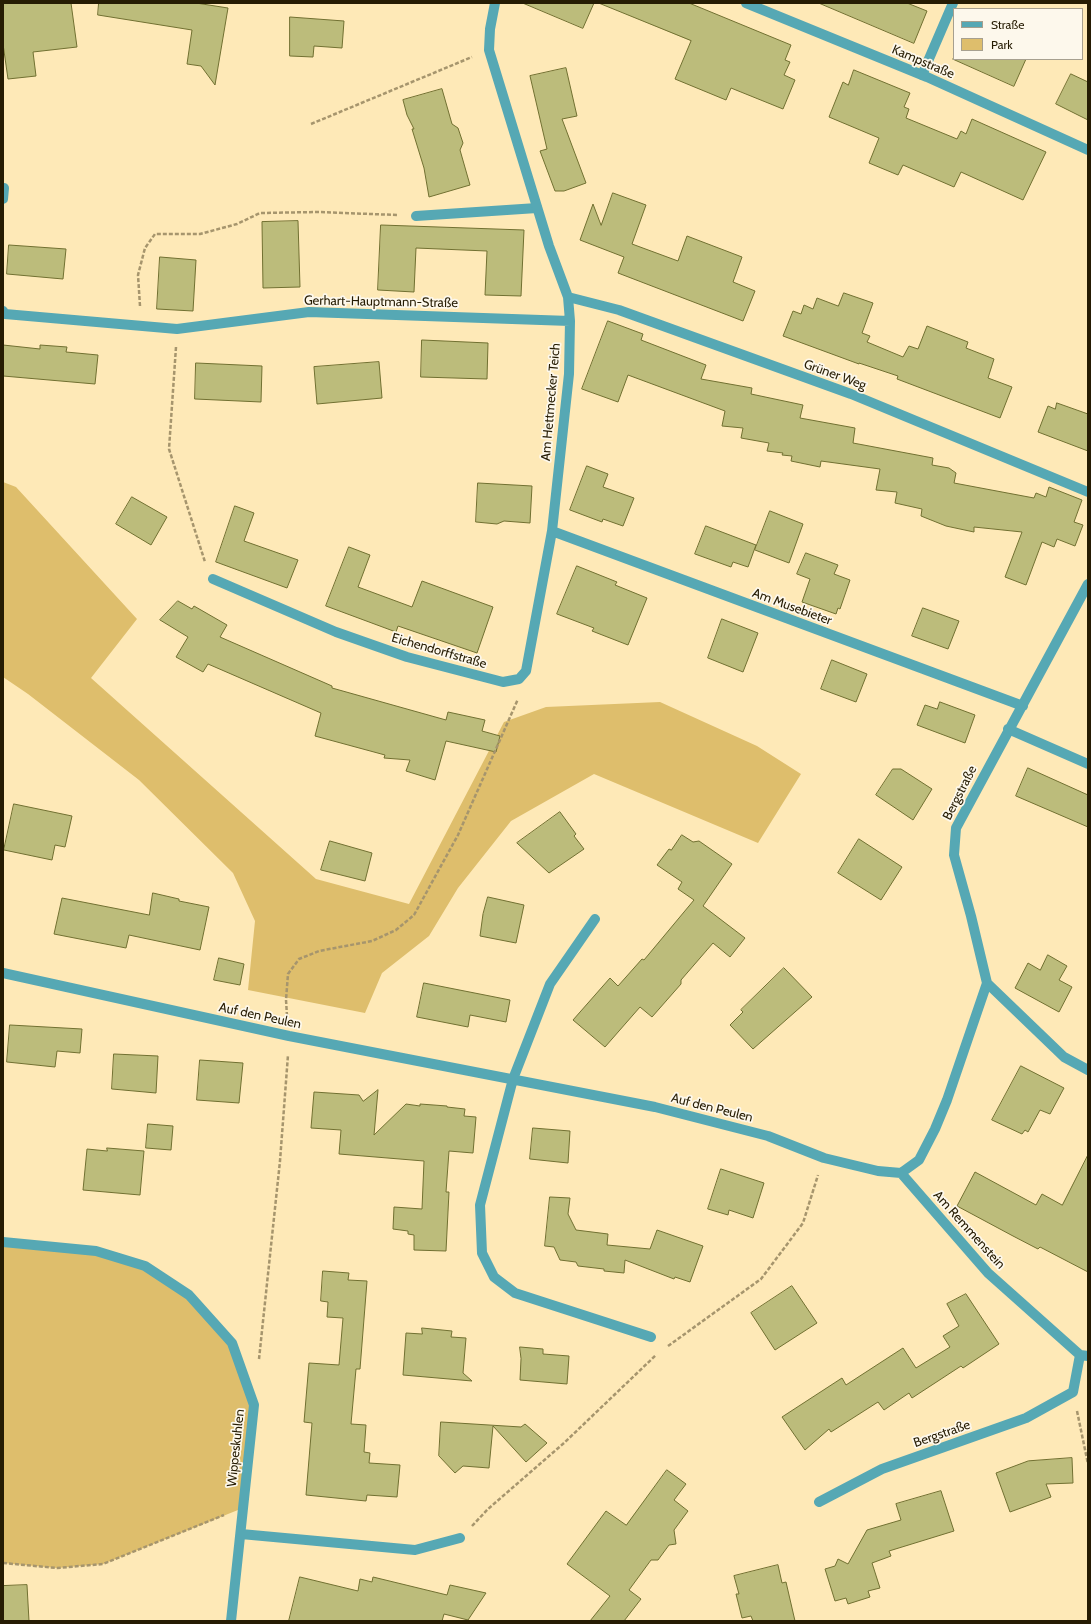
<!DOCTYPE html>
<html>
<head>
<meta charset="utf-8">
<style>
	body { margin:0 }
	#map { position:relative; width:1091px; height:1624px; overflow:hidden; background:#fee9b7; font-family:Cabin,sans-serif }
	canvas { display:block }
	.frame { position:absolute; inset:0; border:4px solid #261c03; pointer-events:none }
	.legend { position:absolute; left:953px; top:8px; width:130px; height:52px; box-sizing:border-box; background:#fdf8ec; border:1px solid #a7a08f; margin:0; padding:5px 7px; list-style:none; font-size:12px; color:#261c03 }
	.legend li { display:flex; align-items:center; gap:8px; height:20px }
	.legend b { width:20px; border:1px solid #a7a08f }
</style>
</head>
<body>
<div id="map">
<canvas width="1091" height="1624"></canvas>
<div class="frame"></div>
<ul class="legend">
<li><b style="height:5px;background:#56a8b4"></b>Straße</li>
<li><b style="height:11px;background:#debe6c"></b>Park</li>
</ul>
</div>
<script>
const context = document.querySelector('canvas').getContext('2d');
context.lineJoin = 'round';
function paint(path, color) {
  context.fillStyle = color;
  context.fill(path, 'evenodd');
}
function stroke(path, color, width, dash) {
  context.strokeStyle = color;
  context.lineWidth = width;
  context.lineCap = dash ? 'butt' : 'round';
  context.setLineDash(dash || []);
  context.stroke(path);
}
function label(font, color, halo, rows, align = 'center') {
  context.font = font + ' Cabin,sans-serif';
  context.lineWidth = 3.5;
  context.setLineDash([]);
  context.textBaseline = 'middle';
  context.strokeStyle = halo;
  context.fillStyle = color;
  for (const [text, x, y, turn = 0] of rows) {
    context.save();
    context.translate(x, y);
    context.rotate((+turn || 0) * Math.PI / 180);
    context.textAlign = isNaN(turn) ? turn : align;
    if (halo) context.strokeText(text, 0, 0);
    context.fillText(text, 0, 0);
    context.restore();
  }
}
paint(new Path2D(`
	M 3,482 L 16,487 L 137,619 L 91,678 L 316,879 L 409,904 L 504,722 L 546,707 L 660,702 L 757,746 L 801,774 L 758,843 L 594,774 L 511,821 L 458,888 L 429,936 L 382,973 L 365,1013 L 248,990 L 255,921 L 233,873 L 139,780 L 28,694 L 3,677 Z
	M 3,1242 L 96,1251 L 145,1266 L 189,1295 L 232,1343 L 254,1405 L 243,1508 L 103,1564 L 57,1568 L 3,1563 Z`), '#debe6c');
const building = new Path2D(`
	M 3,3 L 71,3 L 77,47 L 33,52 L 36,76 L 8,79 L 3,44 Z
	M 99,3 L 196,3 L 228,8 L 215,85 L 201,66 L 187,64 L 192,30 L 98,15 Z
	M 523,3 L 594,3 L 583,28 Z
	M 599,3 L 689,3 L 791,45 L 785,60 L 790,62 L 784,75 L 795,80 L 783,109 L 731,88 L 726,100 L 675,79 L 691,41 Z
	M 819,3 L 907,3 L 927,11 L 914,43 Z
	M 290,17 L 344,21 L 342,48 L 314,46 L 313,57 L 290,56 Z
	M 953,59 L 1026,59 L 1014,86 Z
	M 566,68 L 577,116 L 562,119 L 586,183 L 564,191 L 555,191 L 540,151 L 547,149 L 530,76 Z
	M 854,70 L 910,93 L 904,107 L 909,109 L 906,118 L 957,139 L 961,131 L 966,134 L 972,119 L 1046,152 L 1023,200 L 961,172 L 954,187 L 903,165 L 898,175 L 869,163 L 879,138 L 829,117 L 843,82 L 848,85 Z
	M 1071,74 L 1088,82 L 1088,120 L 1056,104 Z
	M 442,89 L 452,124 L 458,128 L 463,143 L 460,150 L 470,185 L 429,197 L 424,168 L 412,129 L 414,129 L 407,115 L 403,100 Z
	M 613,193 L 646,205 L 632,244 L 678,261 L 687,236 L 742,257 L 733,282 L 755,291 L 743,321 L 618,273 L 624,257 L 580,240 L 593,204 L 601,225 Z
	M 298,221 L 300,287 L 263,288 L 262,222 Z
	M 381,225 L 524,230 L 521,296 L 485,295 L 487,251 L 416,248 L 414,292 L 378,290 Z
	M 9,245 L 66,249 L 63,279 L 7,274 Z
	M 160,257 L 196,260 L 193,311 L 157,309 Z
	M 844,293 L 873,303 L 862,333 L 870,336 L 867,342 L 903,357 L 909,346 L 918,349 L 927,326 L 968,342 L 966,348 L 994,359 L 988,378 L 1012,387 L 1000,418 L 897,379 L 898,376 L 859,363 L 859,364 L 783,336 L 793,311 L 801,314 L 804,305 L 813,309 L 817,298 L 838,306 Z
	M 608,321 L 643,334 L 641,340 L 706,365 L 701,379 L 752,388 L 751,394 L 803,405 L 800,418 L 855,428 L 853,443 L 933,458 L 932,465 L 949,468 L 956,473 L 954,483 L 1034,498 L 1036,493 L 1046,497 L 1049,487 L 1082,500 L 1074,522 L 1083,525 L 1075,546 L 1057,539 L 1054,547 L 1042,542 L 1026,585 L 1005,577 L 1022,532 L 974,527 L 974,532 L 946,526 L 921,516 L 922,509 L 895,503 L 897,492 L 876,490 L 880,469 L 821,461 L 820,467 L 791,461 L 792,456 L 782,455 L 783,453 L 767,451 L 769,443 L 741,438 L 743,428 L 722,426 L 725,411 L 628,375 L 618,402 L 582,389 Z
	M 422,340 L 488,343 L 487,379 L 421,377 Z
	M 3,345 L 40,349 L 40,345 L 67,347 L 66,352 L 98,355 L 95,384 L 3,376 Z
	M 379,362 L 382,398 L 317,404 L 314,367 Z
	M 196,363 L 262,366 L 261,402 L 195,399 Z
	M 1057,403 L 1088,414 L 1088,451 L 1038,432 L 1048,406 L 1055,409 Z
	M 587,466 L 608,474 L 603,487 L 634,498 L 623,526 L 603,519 L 602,522 L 570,510 Z
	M 478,483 L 532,486 L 530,523 L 504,521 L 497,524 L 476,522 Z
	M 132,497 L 167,517 L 151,545 L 116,524 Z
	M 235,506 L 254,513 L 244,541 L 298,560 L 287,588 L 216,562 Z
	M 770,511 L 803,524 L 789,563 L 755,550 Z
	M 706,526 L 756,545 L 748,567 L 733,562 L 731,567 L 695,554 Z
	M 349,547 L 370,555 L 358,587 L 412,607 L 422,581 L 493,607 L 477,653 L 398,626 L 396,632 L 326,606 Z
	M 806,553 L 838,565 L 834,574 L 850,580 L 840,609 L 838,608 L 836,614 L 802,602 L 810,579 L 797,574 Z
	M 577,566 L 617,582 L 615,585 L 647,598 L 628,645 L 592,631 L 594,628 L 557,614 Z
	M 178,601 L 192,609 L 194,606 L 227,625 L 220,637 L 332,686 L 332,688 L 446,720 L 448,712 L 485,720 L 482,731 L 500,736 L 496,752 L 446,741 L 435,780 L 406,771 L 410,760 L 384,758 L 385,755 L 315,736 L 321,713 L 208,664 L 203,672 L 176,657 L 188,637 L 160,620 Z
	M 923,608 L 959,621 L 948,649 L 912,636 Z
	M 722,619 L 758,633 L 743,672 L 708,658 Z
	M 832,660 L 867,674 L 856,702 L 821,689 Z
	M 940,702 L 975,715 L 965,743 L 917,725 L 925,705 L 937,709 Z
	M 1028,768 L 1088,795 L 1088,827 L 1016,796 Z
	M 893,769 L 901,769 L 932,789 L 913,820 L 876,795 Z
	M 14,804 L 72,816 L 65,847 L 55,845 L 52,860 L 4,850 Z
	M 560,812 L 576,834 L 574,836 L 584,849 L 549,873 L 517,843 Z
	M 682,835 L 693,842 L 699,841 L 732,864 L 703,906 L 745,938 L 730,957 L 713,943 L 681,980 L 681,984 L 652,1017 L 640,1007 L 605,1047 L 573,1020 L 610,978 L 618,986 L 642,959 L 644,960 L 694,900 L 678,889 L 682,882 L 657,865 L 669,849 L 671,850 Z
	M 859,839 L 902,867 L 881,900 L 838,873 Z
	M 330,841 L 372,853 L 365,881 L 321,870 Z
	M 153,893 L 179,899 L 179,901 L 209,907 L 200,950 L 129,935 L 126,948 L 54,934 L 62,898 L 149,915 Z
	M 488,897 L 524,905 L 516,943 L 480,936 L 483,914 Z
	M 1048,955 L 1067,966 L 1059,980 L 1072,987 L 1059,1012 L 1015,988 L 1028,963 L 1040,970 Z
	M 219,958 L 244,964 L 240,985 L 214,980 Z
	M 784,968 L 812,997 L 753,1049 L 730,1025 L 743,1012 L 741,1010 Z
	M 424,983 L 510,1000 L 506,1022 L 470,1015 L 468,1027 L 417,1017 Z
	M 10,1025 L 82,1029 L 80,1053 L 57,1051 L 55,1067 L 7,1062 Z
	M 114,1054 L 158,1056 L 156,1093 L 112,1089 Z
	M 200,1060 L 243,1063 L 239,1103 L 197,1100 Z
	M 1021,1066 L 1064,1088 L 1050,1114 L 1040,1110 L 1028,1132 L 1025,1130 L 1022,1134 L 992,1120 Z
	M 378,1090 L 374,1135 L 406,1104 L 420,1106 L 420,1104 L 447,1106 L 447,1107 L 465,1109 L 464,1116 L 476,1117 L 473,1153 L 449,1151 L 446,1192 L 449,1192 L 446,1251 L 414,1250 L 414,1235 L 408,1234 L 408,1231 L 393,1229 L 394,1207 L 422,1209 L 424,1161 L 339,1154 L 341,1130 L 311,1128 L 314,1092 L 359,1095 L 363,1101 Z
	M 148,1124 L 173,1126 L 171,1150 L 146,1148 Z
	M 533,1128 L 570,1131 L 568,1163 L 530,1159 Z
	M 107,1148 L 144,1151 L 140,1195 L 83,1190 L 87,1149 L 107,1151 Z
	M 1088,1155 L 1088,1272 L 1040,1247 L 1038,1249 L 1013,1236 L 957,1206 L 975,1172 L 1036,1205 L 1042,1194 L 1062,1205 Z
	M 721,1169 L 764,1183 L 753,1218 L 729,1210 L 728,1215 L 708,1209 Z
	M 550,1197 L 570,1198 L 568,1214 L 576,1230 L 608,1234 L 607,1245 L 650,1249 L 657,1230 L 703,1246 L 690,1282 L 675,1277 L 674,1279 L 625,1260 L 624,1273 L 604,1271 L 604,1269 L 578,1266 L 576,1262 L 560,1260 L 554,1247 L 545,1246 Z
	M 323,1271 L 349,1273 L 348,1280 L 367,1281 L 360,1369 L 356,1369 L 351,1424 L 366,1425 L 364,1452 L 370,1453 L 369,1463 L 400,1465 L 397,1497 L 367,1495 L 366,1501 L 306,1495 L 312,1423 L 304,1422 L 309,1363 L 339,1365 L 343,1318 L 327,1317 L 328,1302 L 321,1301 Z
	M 792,1286 L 817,1323 L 775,1350 L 751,1313 Z
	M 966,1294 L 999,1344 L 963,1368 L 961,1366 L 912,1398 L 909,1393 L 884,1410 L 878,1402 L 831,1432 L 829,1429 L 805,1450 L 782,1417 L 842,1378 L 846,1385 L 903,1348 L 916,1368 L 950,1347 L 943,1336 L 959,1326 L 947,1304 Z
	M 422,1328 L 452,1331 L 451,1337 L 466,1338 L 463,1373 L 472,1381 L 403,1375 L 406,1333 L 422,1334 Z
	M 520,1347 L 543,1349 L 543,1354 L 569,1356 L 567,1384 L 520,1380 L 521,1359 Z
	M 441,1422 L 521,1427 L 525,1424 L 547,1443 L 526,1462 L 493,1426 L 489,1468 L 463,1466 L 455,1473 L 439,1456 Z
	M 1072,1458 L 1073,1483 L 1046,1484 L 1051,1497 L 1010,1512 L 996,1473 L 1028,1461 Z
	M 667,1470 L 686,1484 L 674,1500 L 688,1511 L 674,1530 L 676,1544 L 669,1545 L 658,1560 L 651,1560 L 629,1590 L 641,1599 L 624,1621 L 590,1621 L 610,1596 L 567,1564 L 606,1511 L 626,1525 Z
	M 941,1491 L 954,1531 L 889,1551 L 891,1556 L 872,1563 L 880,1588 L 868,1591 L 870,1597 L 848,1604 L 846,1598 L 835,1601 L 825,1569 L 835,1566 L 838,1559 L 848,1564 L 867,1530 L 901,1520 L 896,1504 Z
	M 778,1565 L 782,1583 L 786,1582 L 795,1621 L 753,1621 L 751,1616 L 742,1618 L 736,1594 L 739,1594 L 734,1576 Z
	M 300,1577 L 358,1591 L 360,1579 L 372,1582 L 373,1577 L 447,1595 L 450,1585 L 486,1593 L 468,1620 L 444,1614 L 442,1621 L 289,1621 Z
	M 27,1585 L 29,1621 L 3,1621 L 3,1586 Z`);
paint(building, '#bcbc7b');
stroke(building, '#717031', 1);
stroke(new Path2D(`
	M 311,124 L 472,57
	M 140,306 L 138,275 L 145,248 L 155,234 L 200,234 L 237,224 L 260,213 L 318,212 L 397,215
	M 176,347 L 169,449 L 205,562
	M 287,1016 L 286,1000 L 288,974 L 299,959 L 319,951 L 372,941 L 396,930 L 414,915 L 458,835 L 518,699
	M 668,1346 L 761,1279 L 803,1223 L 818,1175
	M 259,1359 L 280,1161 L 288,1055
	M 1077,1411 L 1088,1464
	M 472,1526 L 488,1509 L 564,1443 L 656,1355
	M 3,1563 L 57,1568 L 103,1564 L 224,1515`), '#a6956d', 2.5, [4, 2]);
stroke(new Path2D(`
	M 922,75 L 953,3
	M 416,216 L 537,208`), '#56a8b4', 10);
stroke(new Path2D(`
	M 746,3 L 927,77 L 1088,150
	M 3,199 L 4,188
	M 568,297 L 619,310 L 851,394 L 1088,492
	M 3,311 L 5,314 L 177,329 L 309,312 L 570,321
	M 552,531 L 1023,706
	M 213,579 L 336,632 L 407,657 L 503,682 L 519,679 L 526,671 L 552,531 L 569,374 L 570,321 L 568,297 L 549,246 L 489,50 L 490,29 L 495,3
	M 1008,729 L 1088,764
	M 595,919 L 550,984 L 513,1079 L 480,1205 L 482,1253 L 494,1277 L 515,1293 L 651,1337
	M 3,973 L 289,1036 L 655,1107 L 768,1136 L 824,1158 L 878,1171 L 901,1173
	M 987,983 L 1064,1057 L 1088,1070
	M 901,1173 L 919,1160 L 935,1129 L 947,1100 L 987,983 L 971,916 L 954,855 L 956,828 L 1088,584
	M 901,1173 L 988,1273 L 1080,1355 L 1088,1356
	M 3,1242 L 96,1251 L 145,1266 L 189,1295 L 232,1343 L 254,1405 L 231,1621
	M 819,1502 L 882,1469 L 1026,1418 L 1073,1392 L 1080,1355
	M 241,1534 L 415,1550 L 460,1538`), '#56a8b4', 10);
label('13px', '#261c03', '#fdf8ec', [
	["Kampstraße",923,62,23],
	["Gerhart-Hauptmann-Straße",381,302,1],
	["Grüner Weg",835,375,20],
	["Am Hettmecker Teich",551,402,-85],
	["Am Musebieter",792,607,20],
	["Eichendorffstraße",439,651,16],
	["Bergstraße",960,793,-63],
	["Auf den Peulen",260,1016,12],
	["Auf den Peulen",712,1108,14],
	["Am Remmenstein",969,1230,48],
	["Bergstraße",942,1434,-19],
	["Wippeskuhlen",236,1448,-84]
]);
</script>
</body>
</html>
